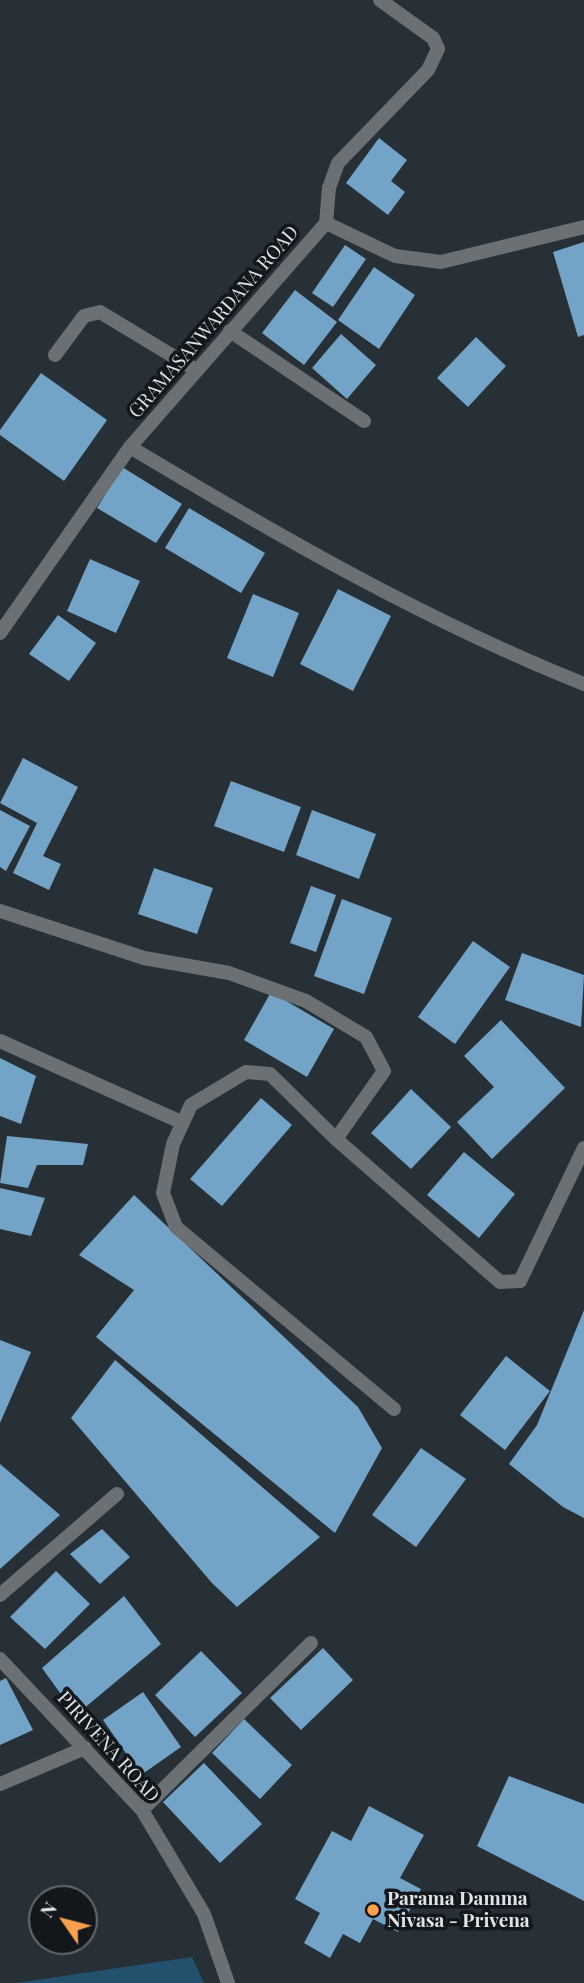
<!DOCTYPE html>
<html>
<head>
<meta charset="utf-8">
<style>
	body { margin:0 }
	#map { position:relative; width:584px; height:1983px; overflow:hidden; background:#273037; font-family:"Playfair Display",serif }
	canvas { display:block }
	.north { position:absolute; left:28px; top:1885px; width:70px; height:70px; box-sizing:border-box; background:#13171b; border:2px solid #64696d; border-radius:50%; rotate:305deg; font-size:19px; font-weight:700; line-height:28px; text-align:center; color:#dde3e8 }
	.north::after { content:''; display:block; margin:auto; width:24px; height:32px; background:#f9a04d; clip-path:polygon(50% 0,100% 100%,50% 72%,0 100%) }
</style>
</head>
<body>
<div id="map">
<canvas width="584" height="1983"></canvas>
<div class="north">N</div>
</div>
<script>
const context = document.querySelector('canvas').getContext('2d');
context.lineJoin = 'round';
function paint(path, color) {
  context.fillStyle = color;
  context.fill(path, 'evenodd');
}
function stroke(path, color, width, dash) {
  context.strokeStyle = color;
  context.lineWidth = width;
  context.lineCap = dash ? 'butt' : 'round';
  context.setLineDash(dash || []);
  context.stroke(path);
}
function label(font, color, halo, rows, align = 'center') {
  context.font = font + ' "Playfair Display",serif';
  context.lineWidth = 7;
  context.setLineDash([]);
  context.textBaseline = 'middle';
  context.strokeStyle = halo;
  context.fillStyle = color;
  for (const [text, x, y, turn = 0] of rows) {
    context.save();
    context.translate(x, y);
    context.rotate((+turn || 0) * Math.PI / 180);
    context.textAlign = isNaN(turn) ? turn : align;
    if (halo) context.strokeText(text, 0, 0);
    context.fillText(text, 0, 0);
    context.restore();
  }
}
paint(new Path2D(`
	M 192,1957 L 204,1983 L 16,1983 Z`), '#23506d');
paint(new Path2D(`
	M 379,138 L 407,160 L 391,181 L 405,192 L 388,215 L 346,183 Z
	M 584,242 L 584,335 L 578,337 L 553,252 Z
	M 345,245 L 366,259 L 333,307 L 312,293 Z
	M 374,267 L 415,295 L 379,349 L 338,320 Z
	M 295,290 L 337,322 L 304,365 L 262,333 Z
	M 341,334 L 376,365 L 347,399 L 312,368 Z
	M 476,337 L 506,366 L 468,407 L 437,378 Z
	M 41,373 L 107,420 L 64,481 L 0,435 L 0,430 Z
	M 122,467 L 182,504 L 156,543 L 97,508 Z
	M 189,508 L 265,553 L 241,593 L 165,548 Z
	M 90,559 L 140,581 L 116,633 L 67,611 Z
	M 338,589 L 391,616 L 353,691 L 300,664 Z
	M 253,594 L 299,613 L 273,677 L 227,658 Z
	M 58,615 L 96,643 L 69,681 L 29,654 Z
	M 23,758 L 78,787 L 43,856 L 61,864 L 49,890 L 13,873 L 37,823 L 0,803 Z
	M 231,781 L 301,807 L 284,852 L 214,826 Z
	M 0,810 L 30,826 L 6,871 L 0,867 Z
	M 312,810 L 376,834 L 359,879 L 296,855 Z
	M 154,868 L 213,888 L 197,934 L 138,914 Z
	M 311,886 L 336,895 L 316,952 L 290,943 Z
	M 342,899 L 392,918 L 364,994 L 314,976 Z
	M 473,941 L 510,967 L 455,1044 L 418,1017 Z
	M 522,953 L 584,975 L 581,1027 L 505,1000 Z
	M 271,992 L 334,1029 L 307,1077 L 244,1040 Z
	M 501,1020 L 565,1088 L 492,1159 L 457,1122 L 494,1087 L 464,1056 Z
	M 0,1058 L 36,1076 L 21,1124 L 0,1116 Z
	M 411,1089 L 451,1127 L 411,1169 L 371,1133 Z
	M 261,1098 L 292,1125 L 222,1206 L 190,1179 Z
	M 7,1136 L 88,1144 L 83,1165 L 37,1165 L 28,1188 L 0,1183 Z
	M 464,1152 L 515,1194 L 479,1238 L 427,1195 Z
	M 0,1188 L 45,1198 L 31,1236 L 0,1229 Z
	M 134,1195 L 358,1407 L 382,1448 L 335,1533 L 96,1337 L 134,1290 L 79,1255 Z
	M 584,1310 L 584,1518 L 563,1507 L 509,1464 L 537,1425 Z
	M 0,1340 L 31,1352 L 0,1423 Z
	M 506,1356 L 550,1391 L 505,1450 L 460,1415 Z
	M 115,1360 L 320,1537 L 237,1607 L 212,1583 L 71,1418 Z
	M 421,1448 L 466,1479 L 416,1547 L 372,1515 Z
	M 0,1464 L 60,1515 L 0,1569 Z
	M 102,1529 L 130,1557 L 100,1584 L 70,1554 Z
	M 56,1571 L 90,1604 L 45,1649 L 10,1617 Z
	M 124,1596 L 161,1644 L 76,1715 L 42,1668 Z
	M 323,1648 L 353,1680 L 301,1730 L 270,1698 Z
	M 201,1651 L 242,1693 L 195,1737 L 155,1695 Z
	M 6,1678 L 33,1730 L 0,1745 L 0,1681 Z
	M 143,1692 L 181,1747 L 141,1775 L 103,1720 Z
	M 244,1719 L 292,1765 L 260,1799 L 212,1753 Z
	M 204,1763 L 262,1824 L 220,1863 L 163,1802 Z
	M 509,1776 L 584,1804 L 584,1901 L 477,1846 Z
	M 369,1806 L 424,1835 L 400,1878 L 421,1889 L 398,1932 L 373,1919 L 360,1943 L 343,1934 L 330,1958 L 304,1943 L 320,1913 L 295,1899 L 332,1831 L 351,1841 Z`), '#73a3c6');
stroke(new Path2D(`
	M 326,223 L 329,188 L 338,163 L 428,70 L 438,49 L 433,38 L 380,0
	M 230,331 L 364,421
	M 55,355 L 84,316 L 100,312 L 196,370
	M 130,447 C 277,535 426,621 584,684
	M 0,633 L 130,447 L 326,223 L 395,256 L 441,262 L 584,227
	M 0,911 L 144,958 L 229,973 L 306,1001 L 366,1037 L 384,1071 L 336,1139 L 270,1074 L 246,1072 L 191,1105 L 173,1144 L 163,1193 L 176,1227 L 394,1409
	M 0,1041 L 181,1122
	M 336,1139 L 500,1282 L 520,1281 L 584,1148
	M 0,1595 L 117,1494
	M 0,1659 L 142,1810 L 204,1914 L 228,1983
	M 0,1784 L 85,1748
	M 142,1810 L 311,1643`), '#6b7074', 14);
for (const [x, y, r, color] of [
	[373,1910,7,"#f9a04d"]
]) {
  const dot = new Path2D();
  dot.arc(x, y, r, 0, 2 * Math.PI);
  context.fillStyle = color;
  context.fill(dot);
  stroke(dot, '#13171b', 2.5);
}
label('19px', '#dde3e8', '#13171b', [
	["GRAMASANWARDANA ROAD",214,322,-49],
	["PIRIVENA ROAD",108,1747,48]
]);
label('bold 19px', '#dde3e8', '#13171b', [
	["Parama Damma",387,1899],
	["Nivasa - Privena",387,1921]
], 'left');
</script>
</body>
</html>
